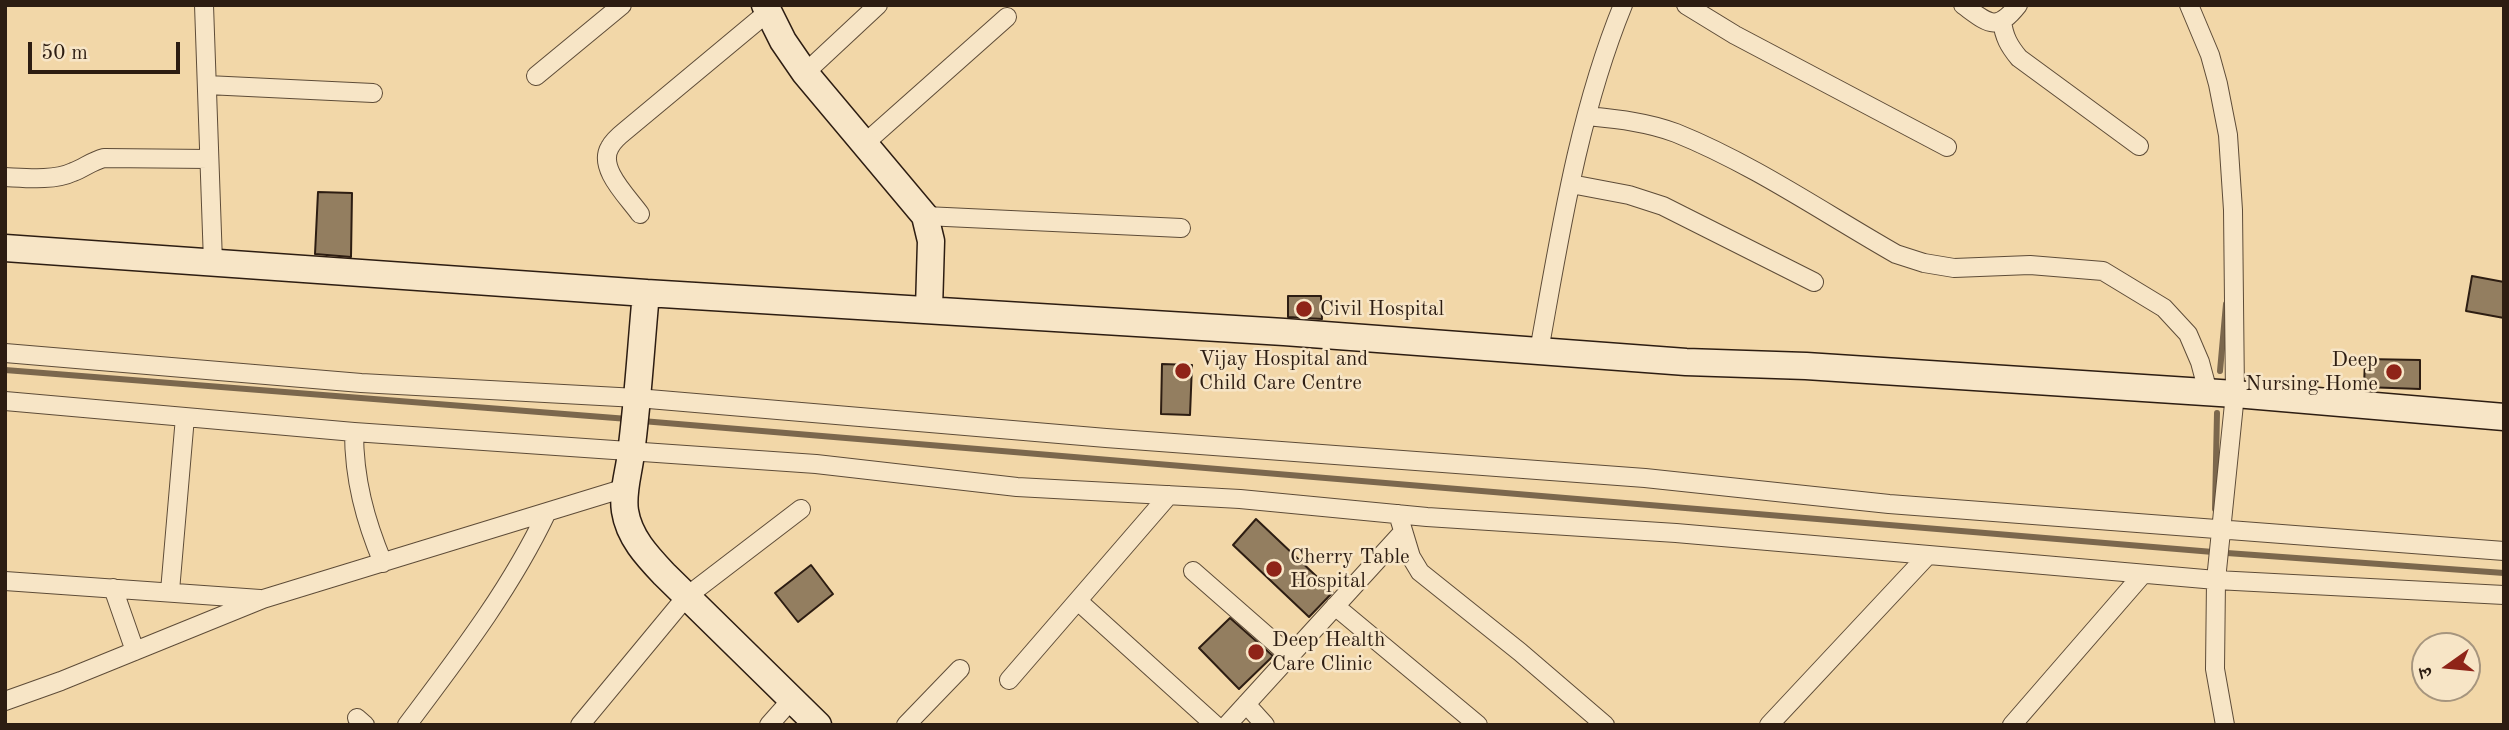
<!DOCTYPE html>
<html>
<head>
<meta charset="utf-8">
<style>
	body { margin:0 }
	#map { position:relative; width:2509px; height:730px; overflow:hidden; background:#f2d7a8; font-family:"Old Standard TT","Noto Serif Devanagari",serif }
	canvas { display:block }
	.frame { position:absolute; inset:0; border:7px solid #2d1d12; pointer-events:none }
	.north { position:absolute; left:2411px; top:632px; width:70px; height:70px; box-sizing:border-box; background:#f7e5c6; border:2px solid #a6957e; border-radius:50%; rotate:255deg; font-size:19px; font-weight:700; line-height:28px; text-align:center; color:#2d1d12 }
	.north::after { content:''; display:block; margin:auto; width:24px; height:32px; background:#8f2418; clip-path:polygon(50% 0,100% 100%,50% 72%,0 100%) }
	.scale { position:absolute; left:28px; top:42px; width:152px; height:32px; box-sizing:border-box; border:4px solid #2d1d12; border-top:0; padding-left:9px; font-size:21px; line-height:24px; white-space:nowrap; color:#2d1d12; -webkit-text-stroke:5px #f7e5c6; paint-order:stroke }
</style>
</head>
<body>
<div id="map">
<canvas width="2509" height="730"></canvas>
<div class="frame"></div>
<div class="north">उ</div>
<div class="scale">50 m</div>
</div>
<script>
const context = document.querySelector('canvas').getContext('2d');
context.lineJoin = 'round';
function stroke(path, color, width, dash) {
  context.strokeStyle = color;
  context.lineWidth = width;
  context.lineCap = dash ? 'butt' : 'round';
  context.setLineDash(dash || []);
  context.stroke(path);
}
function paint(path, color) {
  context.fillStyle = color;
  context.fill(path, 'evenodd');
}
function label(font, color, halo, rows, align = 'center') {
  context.font = font + ' "Old Standard TT",serif';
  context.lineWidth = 5;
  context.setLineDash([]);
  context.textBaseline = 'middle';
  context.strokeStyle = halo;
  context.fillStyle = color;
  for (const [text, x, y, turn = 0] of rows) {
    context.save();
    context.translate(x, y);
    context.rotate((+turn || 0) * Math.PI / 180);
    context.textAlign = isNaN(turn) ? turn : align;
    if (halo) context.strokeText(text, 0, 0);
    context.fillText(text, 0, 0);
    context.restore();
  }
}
stroke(new Path2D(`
	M 5,370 L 628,419
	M 2220,371 L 2226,304
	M 642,421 L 2213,552 L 2504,573
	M 2215,509 L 2217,413`), '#7b674d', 6);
const building = new Path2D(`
	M 318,192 L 352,193 L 351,257 L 315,254 Z
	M 2472,276 L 2504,282 L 2504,318 L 2466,311 Z
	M 1288,296 L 1321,296 L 1322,319 L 1288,317 Z
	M 2365,359 L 2420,360 L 2420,389 L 2364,387 Z
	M 1162,364 L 1192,365 L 1190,415 L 1161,414 Z
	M 1256,519 L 1333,592 L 1309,617 L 1233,545 Z
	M 811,565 L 833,594 L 798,622 L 775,593 Z
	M 1230,618 L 1273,656 L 1239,689 L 1199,648 Z`);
paint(building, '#937e60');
stroke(building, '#2d1d12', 2);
const street = new Path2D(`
	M 204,5 L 213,262
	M 1686,5 L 1735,35 L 1947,147
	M 1963,5 C 1988,23 1996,33 2018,5
	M 2189,5 L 2210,55 L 2218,84 L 2228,135 L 2233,210 L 2235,394 L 2216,580 L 2215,669 L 2225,725
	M 2002,21 C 2004,37 2009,46 2019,58 L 2139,146
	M 805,73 L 878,5
	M 536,76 L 622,5
	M 207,85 L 373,93
	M 1587,116 C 1616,119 1648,122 1676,133 C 1753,164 1824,213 1896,254 L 1924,263 L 1954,268 L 2030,265 L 2103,271 L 2164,308 L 2188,334 L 2200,362 L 2208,392
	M 864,144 L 1007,17
	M 5,177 C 26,178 54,181 73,172 C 84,168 92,161 104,158 L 209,159
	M 1571,184 L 1629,195 L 1663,206 L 1814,282
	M 640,214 C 628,197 597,168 610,147 C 613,141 620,135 625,131 L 768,12
	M 925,216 L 1181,228
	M 1539,351 C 1560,235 1578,115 1623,5
	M 5,353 L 361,383 L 637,398 L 1106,438 L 1645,478 L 1889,504 L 2504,551
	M 5,401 L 354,432 L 816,464 L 1017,487 L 1240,499 L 1427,517 L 1676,533 L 2216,580 L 2504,595
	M 354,432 C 354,479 365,520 383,563
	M 1398,514 L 1411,557 L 1420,572 L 1520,652 L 1605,725
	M 1193,571 L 1290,656
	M 5,581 L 260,599
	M 113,588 L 135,651
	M 170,591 L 185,417
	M 1078,601 L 1215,725
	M 1335,606 L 1478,725
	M 1009,680 L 1169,495
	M 5,701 L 61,681 L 263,599 L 625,488
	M 1246,704 L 1265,725
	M 357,718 L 365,725
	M 407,725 C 458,657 510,590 547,512
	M 580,725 L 686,597 L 801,509
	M 769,725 L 792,699
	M 906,725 L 960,669
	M 1227,725 L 1402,533
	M 1769,725 L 1928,555
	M 2012,725 L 2143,574`);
const secondary = new Path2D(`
	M 765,5 L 783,41 L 805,73 L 925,216 L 931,241 L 929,309
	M 5,248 L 646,293 L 1284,332 L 1686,362 L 1806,366 L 2235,394 L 2504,417
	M 646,293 C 641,346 638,400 631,453 C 629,472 622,492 625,511 C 629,537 647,556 664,574 L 818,725`);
stroke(street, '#5e4c38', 20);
stroke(secondary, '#2d1d12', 29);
stroke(street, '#f7e5c6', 18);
stroke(secondary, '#f7e5c6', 26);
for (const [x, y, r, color] of [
	[1304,309,9,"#8f2418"],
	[1183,371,9,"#8f2418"],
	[2394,372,9,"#8f2418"],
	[1274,569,9,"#8f2418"],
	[1256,652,9,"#8f2418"]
]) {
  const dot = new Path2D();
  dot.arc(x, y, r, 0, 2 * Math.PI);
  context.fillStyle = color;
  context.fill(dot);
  stroke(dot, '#f7e5c6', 2.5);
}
label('21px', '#2d1d12', '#f7e5c6', [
	["Civil Hospital",1320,309],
	["Vijay Hospital and",1199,359],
	["Child Care Centre",1199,383],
	["Deep",2378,360,"right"],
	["Nursing Home",2378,384,"right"],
	["Cherry Table",1290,557],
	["Hospital",1290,581],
	["Deep Health",1272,640],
	["Care Clinic",1272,664]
], 'left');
</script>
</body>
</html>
